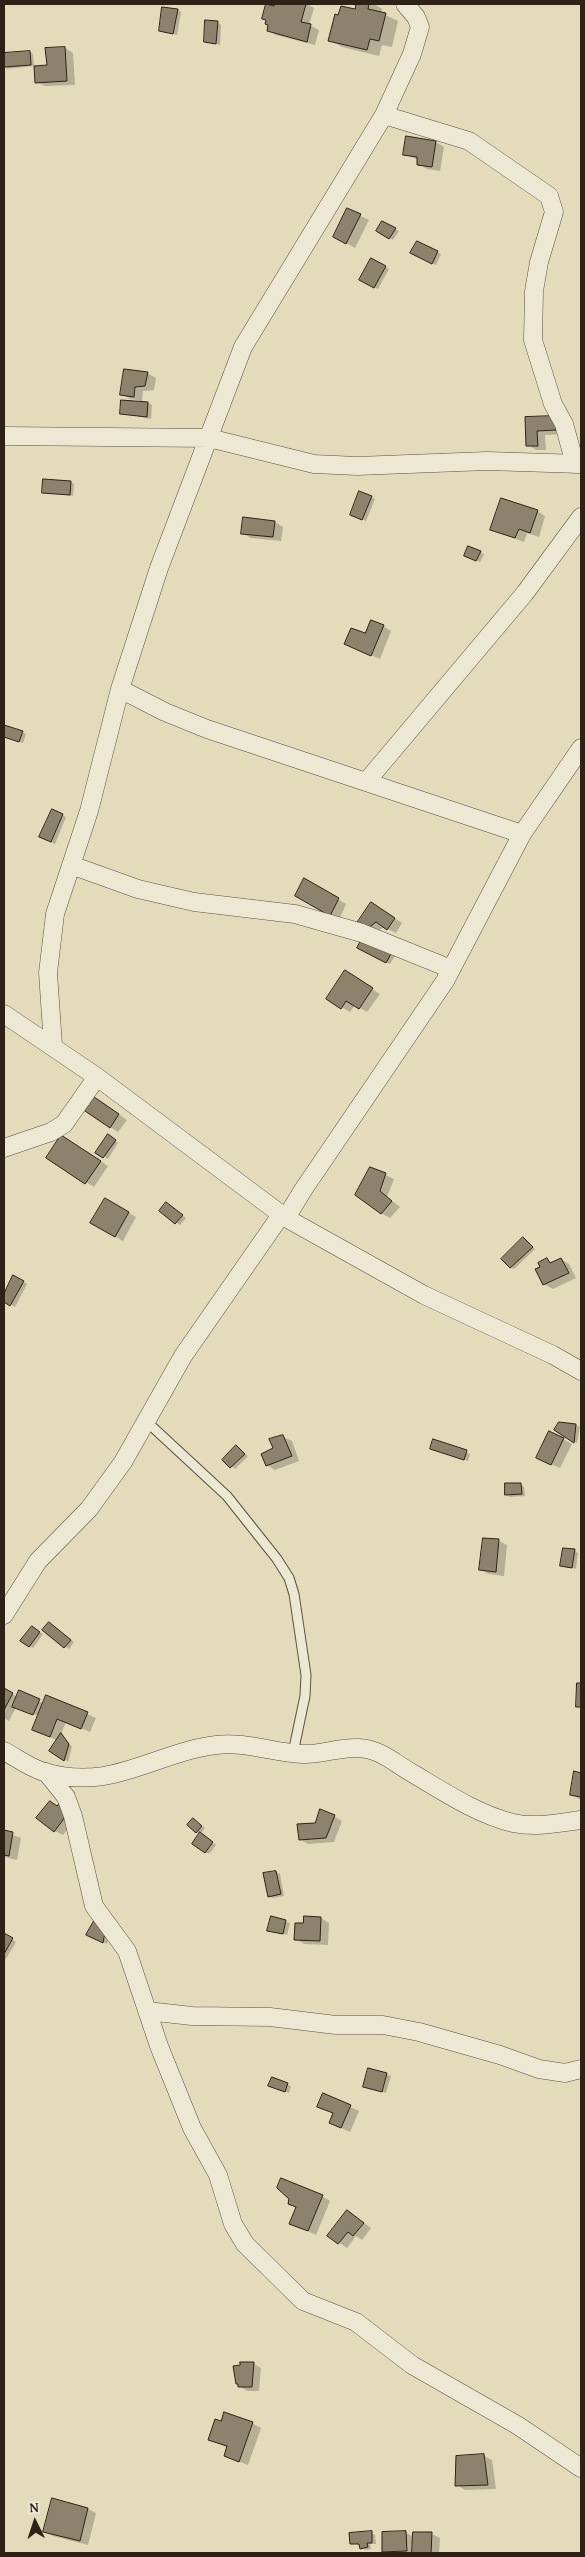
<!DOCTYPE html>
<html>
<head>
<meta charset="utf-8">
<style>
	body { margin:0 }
	#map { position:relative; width:585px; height:2557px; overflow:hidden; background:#e4dbbb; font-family:"Gentium Book Plus",serif }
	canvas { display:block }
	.frame { position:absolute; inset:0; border:5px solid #2e2217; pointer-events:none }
	.north { position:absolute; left:10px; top:2497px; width:50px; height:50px; -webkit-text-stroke:4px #ede8d3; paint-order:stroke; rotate:356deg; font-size:14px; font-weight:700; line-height:20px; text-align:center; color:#2e2217 }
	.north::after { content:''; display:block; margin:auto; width:18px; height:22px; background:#2e2217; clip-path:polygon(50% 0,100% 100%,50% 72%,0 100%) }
</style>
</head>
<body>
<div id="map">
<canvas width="585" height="2557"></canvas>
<div class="frame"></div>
<div class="north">N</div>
</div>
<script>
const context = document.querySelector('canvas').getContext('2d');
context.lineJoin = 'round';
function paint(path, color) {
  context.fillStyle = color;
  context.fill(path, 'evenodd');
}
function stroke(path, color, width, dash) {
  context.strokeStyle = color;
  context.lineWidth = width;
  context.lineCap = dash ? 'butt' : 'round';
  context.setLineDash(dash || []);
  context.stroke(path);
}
paint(new Path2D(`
	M 276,4 L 307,4 L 314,8 L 309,25 L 319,30 L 315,45 L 276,35 L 268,30 Z
	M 358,4 L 374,4 L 382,9 L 381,13 L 398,21 L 392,47 L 382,45 L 379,56 L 342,47 L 330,40 L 356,10 Z
	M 178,10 L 181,12 L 177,35 L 164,32 Z
	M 217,22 L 221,25 L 220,45 L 206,41 Z
	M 65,48 L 73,53 L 75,85 L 45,86 L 37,82 Z
	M 30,52 L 33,54 L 34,66 L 7,69 L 4,67 L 4,54 Z
	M 407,137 L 436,142 L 444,147 L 440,171 L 427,169 L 419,164 L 418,160 L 405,154 Z
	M 348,210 L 369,220 L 355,248 L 335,237 Z
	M 383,223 L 399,231 L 393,240 L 378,230 Z
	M 437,252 L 441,254 L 436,265 L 412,253 Z
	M 371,260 L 389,269 L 378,289 L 361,280 Z
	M 147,373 L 156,378 L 154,390 L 143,391 L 142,401 L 130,399 L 121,394 Z
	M 148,403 L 152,405 L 151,419 L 122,413 Z
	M 555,417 L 563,434 L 545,435 L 546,450 L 536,450 L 528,445 L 526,418 Z
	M 70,482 L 74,484 L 73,496 L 44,492 Z
	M 360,493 L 375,499 L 366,521 L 355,516 Z
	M 537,511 L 545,516 L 539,537 L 527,533 L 524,542 L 492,530 Z
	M 275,522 L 283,527 L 281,541 L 251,538 L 242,533 Z
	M 480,552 L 484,554 L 480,562 L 469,558 Z
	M 383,626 L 391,631 L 380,659 L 346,644 Z
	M 4,726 L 26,734 L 23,743 L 4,737 Z
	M 52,810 L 66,817 L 55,844 L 44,839 Z
	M 305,880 L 346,904 L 339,920 L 296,896 Z
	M 379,908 L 402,923 L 396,933 L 384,927 L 376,933 L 368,928 Z
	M 363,939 L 395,956 L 390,964 L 359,948 Z
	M 353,977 L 380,994 L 367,1012 L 355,1005 L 350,1012 L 328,999 Z
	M 103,1104 L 127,1120 L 118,1132 L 110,1127 Z
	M 108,1136 L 118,1143 L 108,1159 L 97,1152 Z
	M 70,1141 L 108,1166 L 94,1187 L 86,1182 Z
	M 371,1168 L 394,1179 L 387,1197 L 400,1207 L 390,1218 L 381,1213 Z
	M 105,1200 L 136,1217 L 123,1241 L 92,1223 Z
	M 170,1206 L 186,1218 L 180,1225 L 161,1211 Z
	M 527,1241 L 535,1249 L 514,1269 L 510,1267 Z
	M 561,1259 L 569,1264 L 576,1278 L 553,1289 L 544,1284 L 537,1270 L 547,1260 L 553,1263 Z
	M 14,1277 L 27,1284 L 15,1307 L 4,1301 L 4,1297 Z
	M 576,1425 L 580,1427 L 577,1443 L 555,1430 Z
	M 283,1437 L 292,1441 L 299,1461 L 275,1470 L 267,1465 Z
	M 563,1439 L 572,1444 L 560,1468 L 546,1462 Z
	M 434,1441 L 470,1454 L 468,1461 L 431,1449 Z
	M 237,1447 L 248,1456 L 235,1469 L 223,1460 Z
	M 520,1484 L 524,1487 L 525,1496 L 510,1497 L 506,1495 Z
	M 499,1541 L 507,1545 L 504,1576 L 489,1574 L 481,1570 Z
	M 575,1551 L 578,1553 L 576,1569 L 562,1565 Z
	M 53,1625 L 74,1642 L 69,1649 L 65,1646 Z
	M 32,1628 L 43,1634 L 33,1648 L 29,1646 Z
	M 4,1689 L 17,1697 L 44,1703 L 47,1697 L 96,1718 L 90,1732 L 66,1722 L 61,1734 L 72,1747 L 68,1762 L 51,1751 L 58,1741 L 33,1729 L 39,1716 L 16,1707 L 9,1721 L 4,1718 Z
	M 575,1773 L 581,1774 L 581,1800 L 571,1795 Z
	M 58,1807 L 79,1815 L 63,1835 L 55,1831 Z
	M 334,1816 L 342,1821 L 334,1842 L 308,1844 L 300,1839 Z
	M 197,1822 L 205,1828 L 200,1834 L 216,1845 L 209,1854 L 205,1852 L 200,1834 L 196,1832 Z
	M 4,1832 L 21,1838 L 17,1860 L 4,1857 Z
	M 276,1872 L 280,1874 L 284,1896 L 273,1898 L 269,1896 Z
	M 305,1917 L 321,1918 L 329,1923 L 328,1945 L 304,1944 L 296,1939 L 305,1924 Z
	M 272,1918 L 290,1923 L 287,1935 L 269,1930 Z
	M 109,1930 L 107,1944 L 92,1937 Z
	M 4,1934 L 16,1942 L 4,1962 Z
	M 369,2069 L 391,2076 L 386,2093 L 365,2087 Z
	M 272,2078 L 291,2086 L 289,2093 L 273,2087 Z
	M 324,2095 L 359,2111 L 350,2132 L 330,2123 L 334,2114 L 319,2106 Z
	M 322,2196 L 330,2201 L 316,2235 L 291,2223 Z
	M 356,2217 L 371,2228 L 362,2240 L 356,2236 L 347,2248 L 329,2236 Z
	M 253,2363 L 261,2368 L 259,2391 L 248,2391 L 240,2387 L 237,2377 L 234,2375 L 234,2367 Z
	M 222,2422 L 252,2423 L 261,2428 L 248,2465 L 225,2456 L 228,2448 L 210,2440 Z
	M 484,2456 L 492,2460 L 496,2489 L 465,2490 L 457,2485 Z
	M 88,2509 L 96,2513 L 88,2545 L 53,2536 L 45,2531 Z
	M 372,2533 L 375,2535 L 376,2544 L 370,2544 L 371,2549 L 365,2550 L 360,2545 L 351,2543 Z
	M 406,2533 L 414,2537 L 432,2534 L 440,2538 L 439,2553 L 387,2553 L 384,2551 Z`), '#0003');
const building = new Path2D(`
	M 266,4 L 274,6 L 275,4 L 306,4 L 301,22 L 311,24 L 307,42 L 267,31 L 268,25 L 265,24 L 266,20 L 262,19 Z
	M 356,4 L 369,4 L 368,9 L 386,13 L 379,41 L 370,39 L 367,50 L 328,41 L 335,14 L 338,15 L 341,6 L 355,9 Z
	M 162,7 L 178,9 L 173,34 L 159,31 Z
	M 205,20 L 218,21 L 216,44 L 204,42 Z
	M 65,47 L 67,81 L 35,83 L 34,66 L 47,65 L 45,48 Z
	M 30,51 L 31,65 L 4,67 L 4,53 Z
	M 406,136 L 436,141 L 432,167 L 417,165 L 417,157 L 403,155 Z
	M 347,208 L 361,214 L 346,244 L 333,237 Z
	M 382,221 L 396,228 L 389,239 L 376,231 Z
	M 417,241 L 438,251 L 432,264 L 410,253 Z
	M 371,258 L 386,266 L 374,288 L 359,280 Z
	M 124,369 L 148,372 L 145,386 L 135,387 L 134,397 L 120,395 Z
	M 121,400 L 148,402 L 147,417 L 120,414 Z
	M 555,416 L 556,430 L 537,431 L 538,446 L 526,446 L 525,417 Z
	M 43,479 L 71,481 L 70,495 L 42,493 Z
	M 359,491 L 372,496 L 362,520 L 350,515 Z
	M 501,498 L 538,510 L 530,533 L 519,529 L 515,538 L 490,530 Z
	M 243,517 L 275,521 L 273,537 L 241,534 Z
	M 468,546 L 481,551 L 476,561 L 464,556 Z
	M 371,620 L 384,625 L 371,656 L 344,644 L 351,628 L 365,633 Z
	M 4,725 L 23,731 L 19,742 L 4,737 Z
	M 52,809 L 63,814 L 51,842 L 39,837 Z
	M 304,878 L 339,898 L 330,916 L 295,896 Z
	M 371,902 L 395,918 L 387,930 L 376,922 L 367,929 L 357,923 Z
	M 363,937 L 392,952 L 386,963 L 357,948 Z
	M 345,970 L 373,988 L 359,1009 L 346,1001 L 341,1009 L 326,999 Z
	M 94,1097 L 119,1114 L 110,1128 L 85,1111 Z
	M 108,1134 L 116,1140 L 103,1158 L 95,1153 Z
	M 61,1135 L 101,1161 L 85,1184 L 46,1158 Z
	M 370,1167 L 386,1173 L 380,1191 L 392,1201 L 381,1214 L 355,1195 Z
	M 105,1198 L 129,1212 L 115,1237 L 90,1223 Z
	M 166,1202 L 183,1215 L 175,1224 L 159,1211 Z
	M 523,1237 L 533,1247 L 510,1268 L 501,1259 Z
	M 547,1258 L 550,1263 L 561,1258 L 569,1273 L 543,1285 L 535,1269 L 540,1267 L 538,1263 Z
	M 13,1275 L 24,1281 L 10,1306 L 4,1302 L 4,1294 Z
	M 559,1422 L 576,1424 L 574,1443 L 554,1430 Z
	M 549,1431 L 564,1438 L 551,1465 L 536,1458 Z
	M 283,1435 L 292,1456 L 266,1466 L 261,1454 L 273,1448 L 269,1439 Z
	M 433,1439 L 467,1450 L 464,1460 L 430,1449 Z
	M 236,1445 L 245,1454 L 230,1468 L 222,1460 Z
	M 505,1483 L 521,1483 L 522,1494 L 505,1495 Z
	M 483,1538 L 499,1539 L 496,1572 L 479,1570 Z
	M 563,1548 L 575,1549 L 572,1568 L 560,1566 Z
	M 49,1622 L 71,1640 L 64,1648 L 42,1630 Z
	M 32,1626 L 40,1632 L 29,1647 L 20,1641 Z
	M 577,1683 L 581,1683 L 581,1707 L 576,1707 Z
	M 4,1688 L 13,1693 L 4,1710 Z
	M 19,1690 L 40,1699 L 33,1715 L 12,1707 Z
	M 46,1695 L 88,1712 L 81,1729 L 57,1719 L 50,1737 L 32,1730 Z
	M 61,1733 L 69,1744 L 64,1761 L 49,1751 Z
	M 574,1771 L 581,1773 L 581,1797 L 570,1795 Z
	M 50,1801 L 57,1806 L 61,1801 L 71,1809 L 54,1832 L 36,1818 Z
	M 320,1809 L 335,1815 L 326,1838 L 299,1840 L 297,1824 L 315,1823 Z
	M 193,1818 L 202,1826 L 196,1833 L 187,1825 Z
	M 4,1830 L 13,1832 L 9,1856 L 4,1855 Z
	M 200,1832 L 213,1842 L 205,1853 L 192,1844 Z
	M 276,1871 L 281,1894 L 268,1897 L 263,1873 Z
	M 271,1916 L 286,1920 L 283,1934 L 267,1931 Z
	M 304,1916 L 321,1917 L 320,1941 L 294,1940 L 295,1923 L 303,1923 Z
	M 94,1921 L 106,1926 L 103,1943 L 86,1935 Z
	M 4,1933 L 13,1938 L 4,1954 Z
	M 368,2068 L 387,2073 L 382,2092 L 363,2087 Z
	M 272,2077 L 288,2083 L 285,2092 L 268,2086 Z
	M 323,2093 L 351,2105 L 341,2128 L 329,2123 L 333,2113 L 317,2107 Z
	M 281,2178 L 323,2195 L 308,2231 L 289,2224 L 296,2207 L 288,2204 L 289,2199 L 277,2188 Z
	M 347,2210 L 364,2223 L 353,2236 L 348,2232 L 338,2244 L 327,2236 Z
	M 240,2362 L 254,2362 L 252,2387 L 238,2387 L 238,2384 L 236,2384 L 233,2366 L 240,2365 Z
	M 224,2412 L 253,2422 L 239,2462 L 224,2456 L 227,2446 L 208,2440 L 215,2419 L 221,2421 Z
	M 484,2454 L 488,2485 L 455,2486 L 456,2456 Z
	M 52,2498 L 88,2508 L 80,2541 L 43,2532 Z
	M 372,2531 L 372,2543 L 367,2543 L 368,2547 L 360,2549 L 359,2544 L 350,2544 L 349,2533 Z
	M 406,2531 L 407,2551 L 382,2552 L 382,2532 Z
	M 413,2532 L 432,2532 L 431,2553 L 412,2553 Z`);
paint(building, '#8d826c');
stroke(building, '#2e2217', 1);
const lane = new Path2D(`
	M 146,1421 L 227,1496 L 277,1559 L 289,1578 L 294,1594 L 306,1675 L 305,1696 L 293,1753`);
const street = new Path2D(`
	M 384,115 L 469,141 L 549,196 L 554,212 L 539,262 L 534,291 L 533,340 L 553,404 L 564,424 L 575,464
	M 4,436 L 209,438 L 314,464 L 357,466 L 487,461 L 581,464
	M 120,689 L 165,712 L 207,729 L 522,834
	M 366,782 L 525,593 L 581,517
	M 71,865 L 138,889 L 194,902 L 295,914 L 362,933 L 451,969
	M 4,1014 L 97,1077 L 286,1218 L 424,1295 L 553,1355 L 581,1371
	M 53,1045 L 48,973 L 55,914 L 89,811 L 120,689 L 159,568 L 243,347 L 384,115 L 412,54 L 420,27 L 416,17 L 405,4
	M 4,1148 L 51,1132 L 64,1124 L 97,1077
	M 286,1218 L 303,1190 L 445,981 L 522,834 L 581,748
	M 4,1615 L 38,1561 L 89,1509 L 123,1462 L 183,1356 L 281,1215
	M 4,1751 C 17,1758 30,1768 44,1772 C 113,1792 153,1753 216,1745 C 245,1741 274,1753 302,1754 C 321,1755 339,1747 358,1748 C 381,1749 394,1763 412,1773 C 444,1792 477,1814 513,1823 C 535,1828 559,1823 581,1820
	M 46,1772 L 66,1797 L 73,1816 L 94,1906 L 127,1951 L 159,2046 L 192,2128 L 218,2175 L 233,2224 L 245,2244 L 303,2301 L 356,2322 L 412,2365 L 517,2425 L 581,2468
	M 147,2011 L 192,2016 L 270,2017 L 336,2025 L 383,2025 L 419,2032 L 500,2055 L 539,2069 L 565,2073 L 581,2069`);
stroke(lane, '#5c5040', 11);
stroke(street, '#5c5040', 19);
stroke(lane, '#ede8d3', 9);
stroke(street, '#ede8d3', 18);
</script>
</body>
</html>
